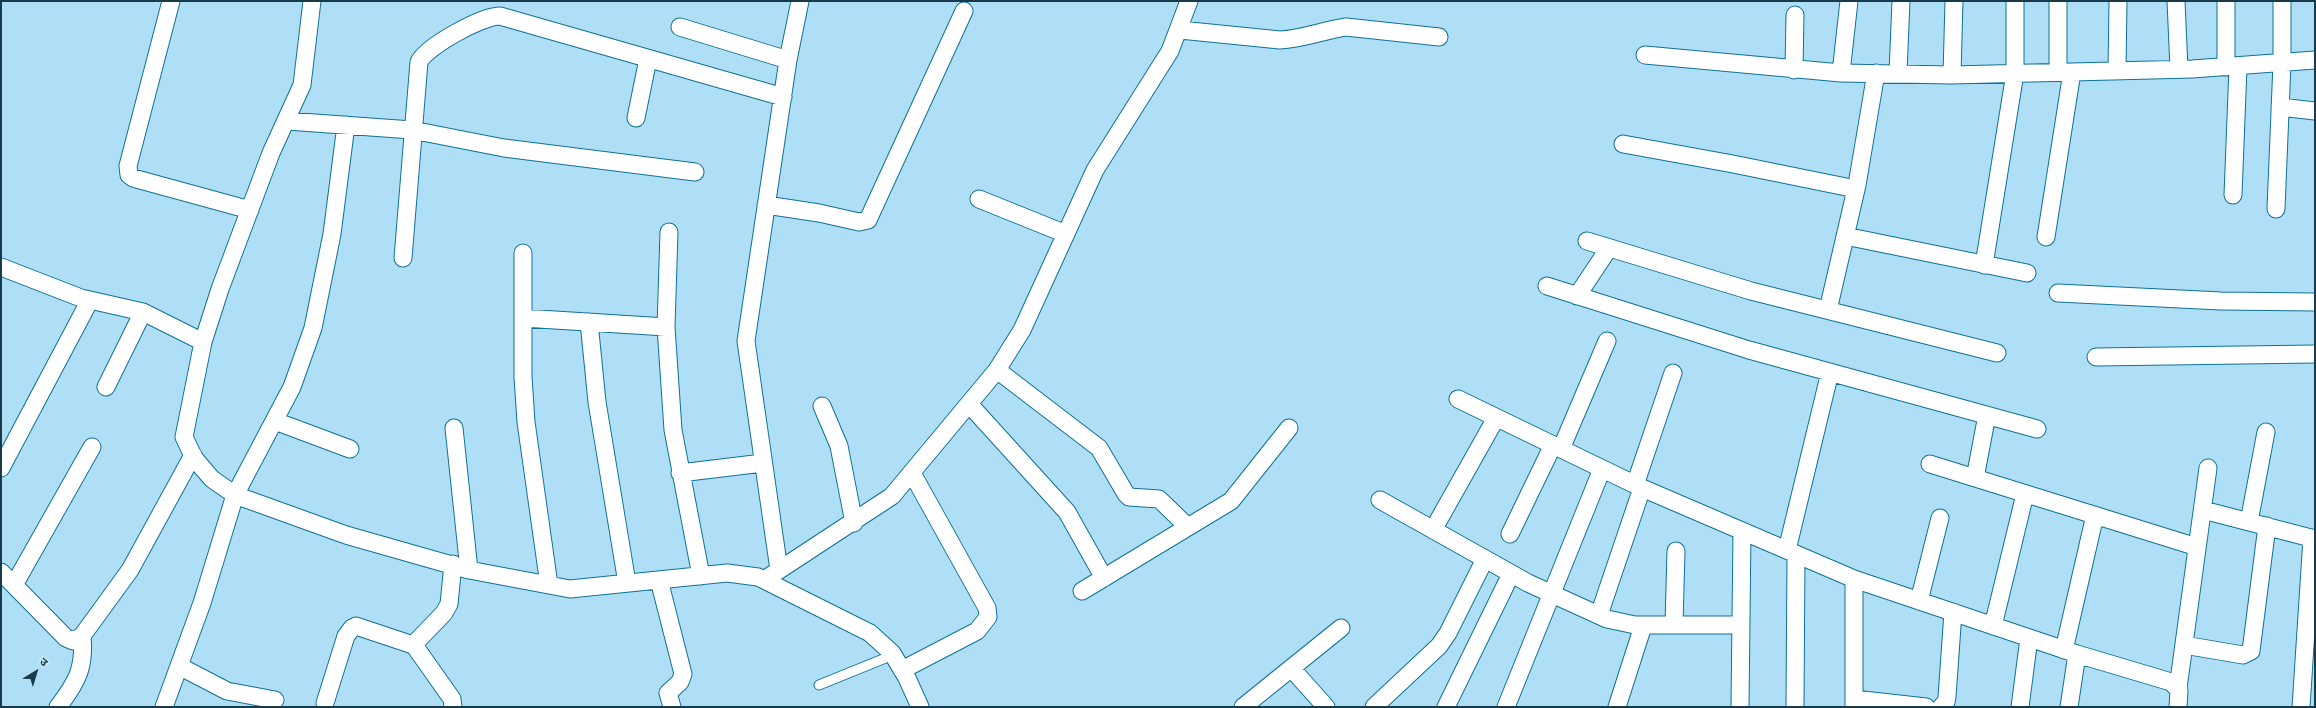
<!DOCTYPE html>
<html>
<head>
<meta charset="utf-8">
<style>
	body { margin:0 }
	#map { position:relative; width:2316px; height:708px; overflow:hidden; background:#afdff7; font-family:"Fira Sans Condensed","Noto Sans Devanagari",sans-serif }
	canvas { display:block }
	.frame { position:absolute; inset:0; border:2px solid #173b4b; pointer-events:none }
	.north { position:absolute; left:16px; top:652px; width:40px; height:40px; -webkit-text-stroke:3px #caeafa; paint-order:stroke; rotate:38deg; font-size:11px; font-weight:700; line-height:16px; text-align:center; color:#173b4b }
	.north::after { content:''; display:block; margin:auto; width:14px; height:18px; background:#173b4b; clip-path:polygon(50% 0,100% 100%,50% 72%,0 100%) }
</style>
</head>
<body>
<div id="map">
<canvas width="2316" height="708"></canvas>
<div class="frame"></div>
<div class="north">उ</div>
</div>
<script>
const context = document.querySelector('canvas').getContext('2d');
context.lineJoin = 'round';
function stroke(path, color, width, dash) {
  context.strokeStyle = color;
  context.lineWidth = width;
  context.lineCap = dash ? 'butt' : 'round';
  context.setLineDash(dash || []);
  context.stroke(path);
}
const service = new Path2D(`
	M 819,685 L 893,655`);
const minor = new Path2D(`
	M 171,1 L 128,166 L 129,175 L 133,178 L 250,210
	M 312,1 L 302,85 L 271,153 L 220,289 L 203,342 L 184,437 L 194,458 L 212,479 L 235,495 L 346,535 L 469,570 L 570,589 L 727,573 L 758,577 L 870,633 L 892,653 L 907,678 L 920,707
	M 2176,1 L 2179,69
	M 680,27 L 788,60
	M 1180,30 L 1280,40 C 1303,39 1324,30 1346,27 L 1439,37
	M 1645,55 L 1841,73 L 1952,75 L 2192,69 L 2315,60
	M 2226,67 L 2226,1
	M 1794,70 L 1795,15
	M 2117,71 L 2118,1
	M 2058,72 L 2058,1
	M 1841,73 L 1849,1
	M 1898,73 L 1901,1
	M 1952,75 L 1954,1
	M 2280,107 L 2315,111
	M 636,118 L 648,59
	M 287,121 L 412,130 L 504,148 L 695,172
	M 1623,144 L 1733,164 L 1856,189
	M 2233,195 L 2238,67
	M 979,199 L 1066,234
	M 766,205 L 819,213 L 859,222 L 868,220 L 964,11
	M 2276,209 L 2282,63 L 2282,1
	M 669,232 L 666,327 L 673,430 L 701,576
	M 1845,236 L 2027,273
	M 2046,237 L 2072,72
	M 1587,241 L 1751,291 L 1997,353
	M 523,253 L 523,377 L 526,422 L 549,585
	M 403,258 L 419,62 C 427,46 482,16 500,16 L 783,97
	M 1984,265 L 2015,73 L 2015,1
	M 1,267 L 81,298 L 143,312 L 203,342
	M 1547,286 L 1749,350 L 2037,429
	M 2058,293 L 2221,301 L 2315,302
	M 1577,296 L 1609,248
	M 1828,310 L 1857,185 L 1876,73
	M 523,318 L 666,327
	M 589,322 L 597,402 L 627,583
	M 2096,357 L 2315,354
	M 997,370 L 1099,448 L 1126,494 L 1129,497 L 1159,499 L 1188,527
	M 106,387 L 143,312
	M 1458,399 L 1642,488 L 1854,579 L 2077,654 L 2171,682 L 2179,690 L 2178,707
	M 969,404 L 1067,512 L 1104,578
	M 822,406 L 839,446 L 854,523
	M 275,421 L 350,449
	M 454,428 L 469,570
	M 1561,449 L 1607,341
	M 1930,464 L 2197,547
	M 1,468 L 90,300
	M 680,473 L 763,463
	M 1975,478 L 1987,415
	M 1635,485 L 1673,373
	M 1380,500 L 1528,583 L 1607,619 L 1635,625 L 1741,625
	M 2203,510 L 2315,539
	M 2249,522 L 2266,432
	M 1433,530 L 1496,418
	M 1510,534 L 1553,445
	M 1787,550 L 1830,372
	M 453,564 L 449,604 L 444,613 L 416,642 L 416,648 L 452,699 L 453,707
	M 779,570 L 746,341 L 788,60 L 800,1
	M 1,572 L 66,638 L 73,641 L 82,636 L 130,570 L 193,455
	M 1854,579 L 1854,707
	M 659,580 L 683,674 L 680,682 L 668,693 L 672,707
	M 764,580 L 892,496 L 997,370 L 1022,330 L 1095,170 L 1170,51 L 1189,1
	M 14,585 L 92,447
	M 1082,591 L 1231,501 L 1289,428
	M 1919,601 L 1940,518
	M 1599,615 L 1642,488
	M 1674,625 L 1676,551
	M 1993,626 L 2025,494
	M 2184,645 L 2243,655 L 2251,651 L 2267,526
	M 2064,650 L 2095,515
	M 179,666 L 227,691 L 275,700
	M 1291,668 L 1326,707
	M 902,670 L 977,631 L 988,617 L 987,608 L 912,473
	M 2178,688 L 2208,468
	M 1854,699 L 1926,707
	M 325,703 L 346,636 L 352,628 L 356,626 L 416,646
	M 58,707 C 77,682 85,668 82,636
	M 164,707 L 202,603 L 235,495 L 292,387 L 313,328 L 332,234 L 346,125
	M 1243,707 L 1341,628
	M 1374,707 L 1439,646 L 1448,633 L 1485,559
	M 1446,707 L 1511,574
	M 1506,707 L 1602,469
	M 1617,707 L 1643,626
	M 1740,707 L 1742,531
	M 1795,707 L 1796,554
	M 1941,707 L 1946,702 L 1947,697 L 1953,612
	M 2020,707 L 2029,638
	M 2069,707 L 2077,654
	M 2301,707 L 2312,538`);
stroke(service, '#0e7297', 11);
stroke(minor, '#0e7297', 19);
stroke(service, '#fff', 9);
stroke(minor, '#fff', 17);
</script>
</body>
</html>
